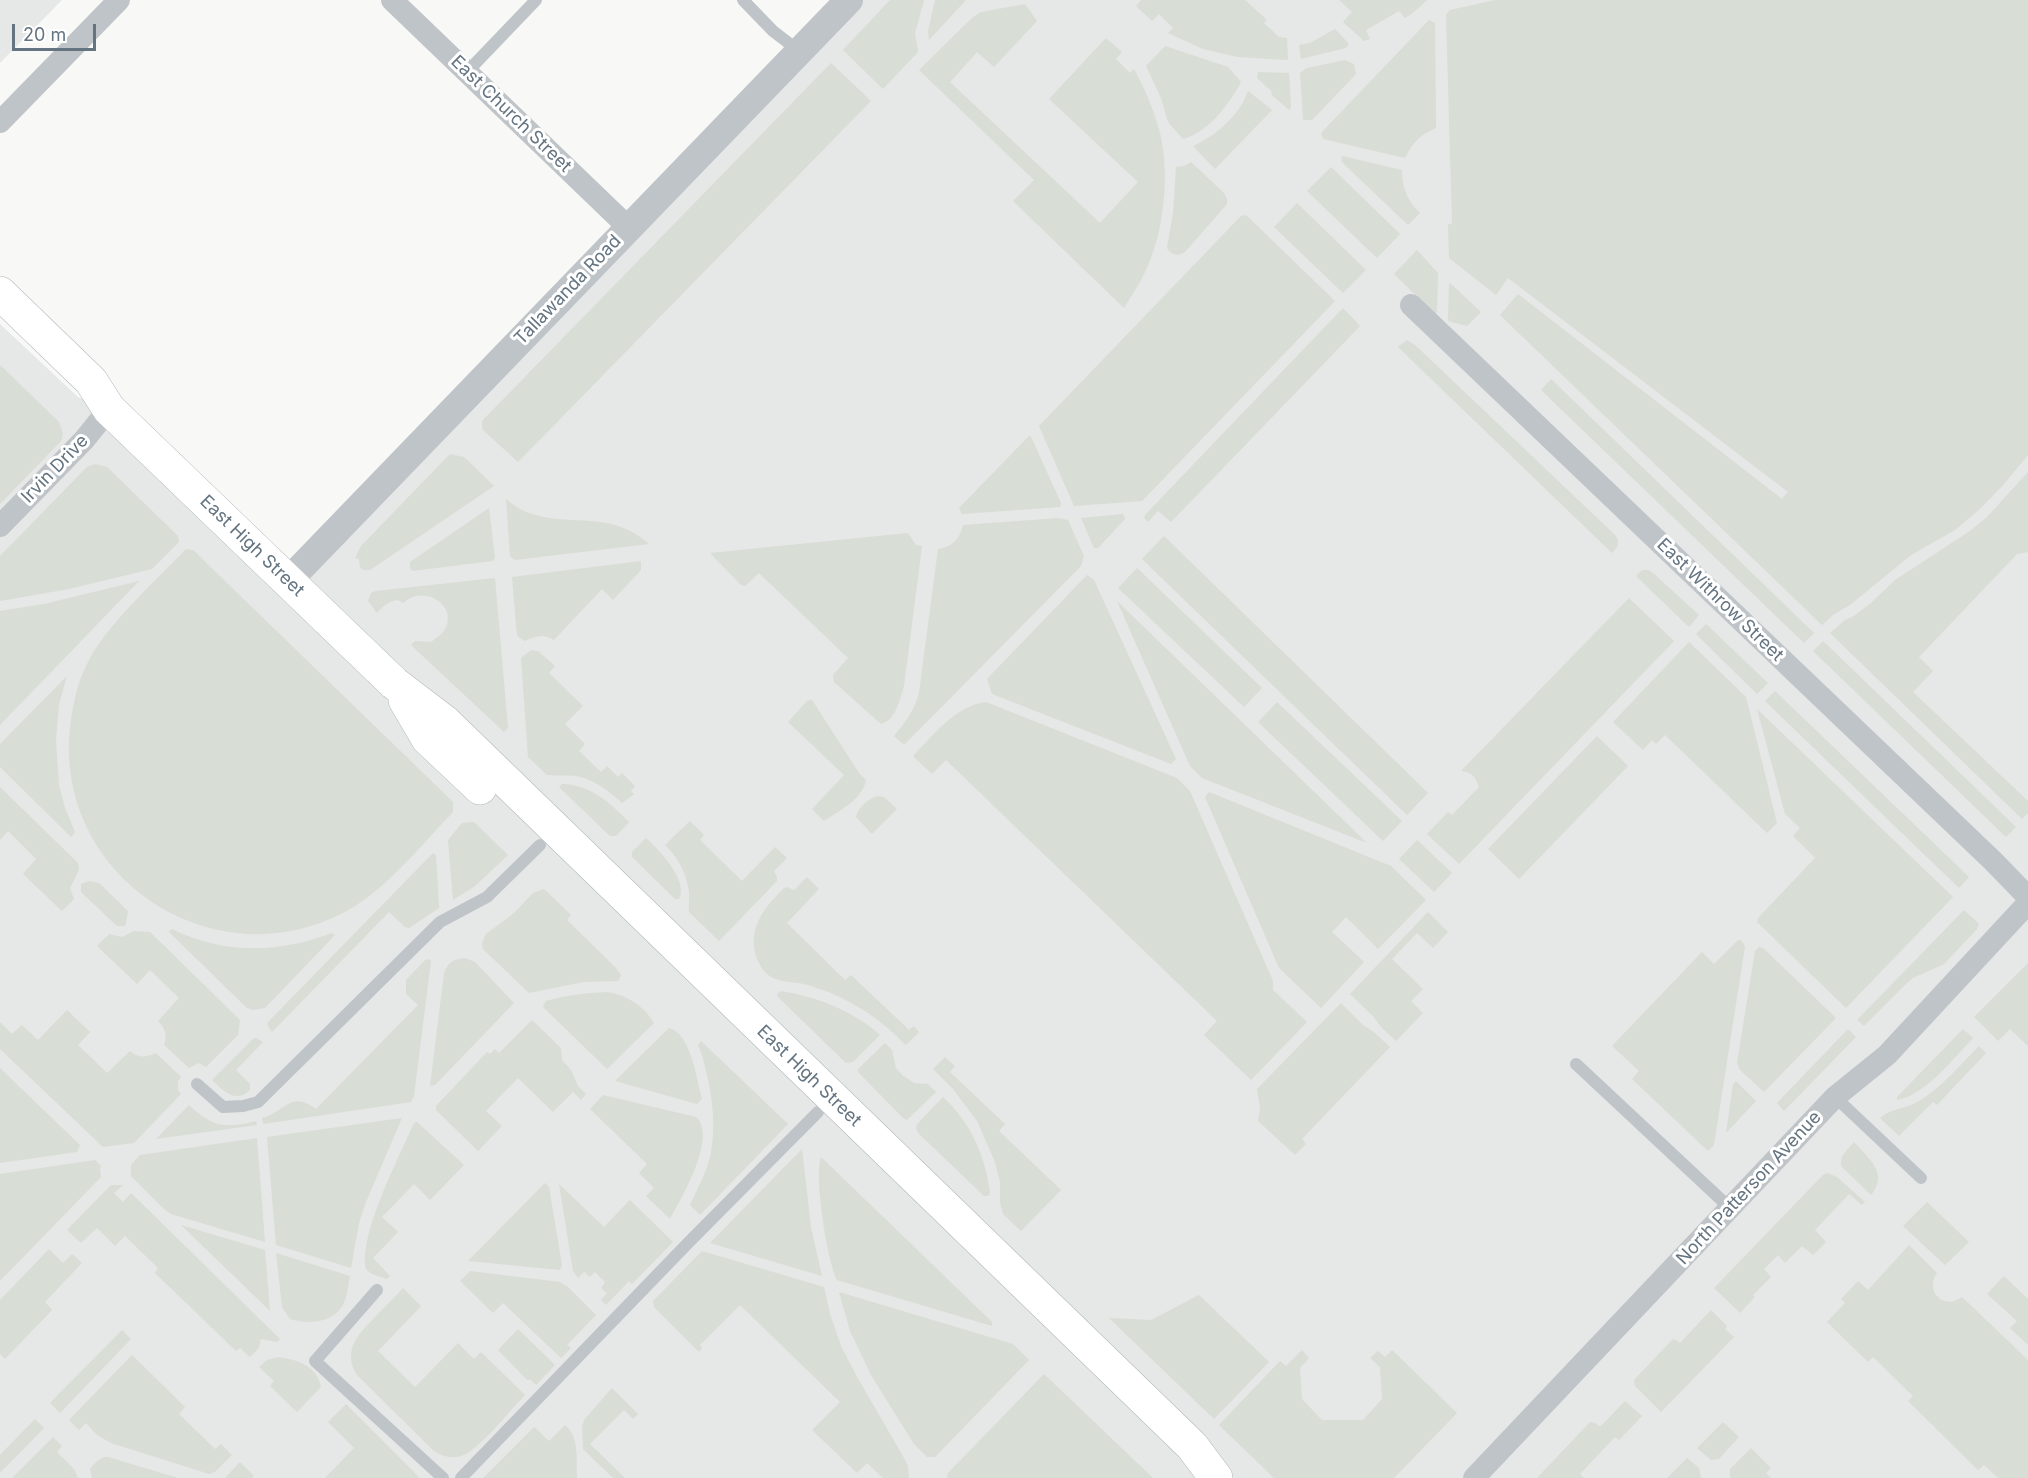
<!DOCTYPE html>
<html>
<head>
<meta charset="utf-8">
<style>
	body { margin:0 }
	#map { position:relative; width:2028px; height:1478px; overflow:hidden; background:#f8f8f6; font-family:Inter,sans-serif }
	canvas { display:block }
	.scale { position:absolute; left:12px; top:24px; width:84px; height:27px; box-sizing:border-box; border:3px solid #647480; border-top:0; padding-left:8px; font-size:18px; line-height:21px; white-space:nowrap; color:#647480; -webkit-text-stroke:4px #fff; paint-order:stroke }
</style>
</head>
<body>
<div id="map">
<canvas width="2028" height="1478"></canvas>
<div class="scale">20 m</div>
</div>
<script>
const context = document.querySelector('canvas').getContext('2d');
context.lineJoin = 'round';
function paint(path, color) {
  context.fillStyle = color;
  context.fill(path, 'evenodd');
}
function stroke(path, color, width, dash) {
  context.strokeStyle = color;
  context.lineWidth = width;
  context.lineCap = dash ? 'butt' : 'round';
  context.setLineDash(dash || []);
  context.stroke(path);
}
function label(font, color, halo, rows, align = 'center') {
  context.font = font + ' Inter,sans-serif';
  context.lineWidth = 6;
  context.setLineDash([]);
  context.textBaseline = 'middle';
  context.strokeStyle = halo;
  context.fillStyle = color;
  for (const [text, x, y, turn = 0] of rows) {
    context.save();
    context.translate(x, y);
    context.rotate((+turn || 0) * Math.PI / 180);
    context.textAlign = isNaN(turn) ? turn : align;
    if (halo) context.strokeText(text, 0, 0);
    context.fillText(text, 0, 0);
    context.restore();
  }
}
paint(new Path2D(`
	M 0,0 L 62,0 L 0,63 Z
	M 849,0 L 2028,0 L 2028,1478 L 0,1478 L 0,324 L 78,397 L 109,409 L 290,580 Z`), '#e6e7e7');
paint(new Path2D(`
	M 890,0 L 924,0 L 915,33 L 918,52 L 883,89 L 843,50 Z
	M 935,0 L 966,0 L 929,40 L 928,31 Z
	M 1141,0 L 1245,0 L 1267,20 L 1264,23 L 1279,37 L 1287,38 L 1288,60 L 1238,57 L 1203,49 L 1168,33 L 1173,28 L 1159,14 L 1152,21 L 1136,6 Z
	M 1339,0 L 1427,0 L 1414,12 L 1405,18 L 1399,11 L 1366,30 L 1370,39 L 1364,41 L 1343,22 L 1352,12 Z
	M 1495,0 L 2028,0 L 2028,455 L 2004,484 L 1980,509 L 1955,530 L 1911,555 L 1850,605 L 1833,615 L 1822,625 L 1500,315 L 1518,294 L 1782,499 L 1788,492 L 1508,278 L 1496,295 L 1449,258 L 1448,224 L 1452,224 L 1446,15 L 1450,10 Z
	M 1025,4 L 1037,21 L 994,67 L 977,52 L 950,82 L 1100,223 L 1138,182 L 1049,99 L 1106,38 L 1122,52 L 1116,59 L 1130,73 L 1134,69 C 1145,89 1154,110 1160,133 C 1170,174 1164,234 1145,272 C 1139,285 1131,296 1124,308 L 1013,201 L 1034,180 L 919,70 L 973,17 L 981,12 Z
	M 1429,20 L 1435,23 L 1436,128 C 1421,134 1412,143 1405,158 L 1323,139 L 1321,133 Z
	M 1335,29 L 1349,44 L 1346,48 L 1301,59 L 1299,45 L 1310,43 Z
	M 1165,46 L 1228,67 L 1241,82 C 1229,104 1209,132 1183,139 L 1168,122 L 1161,98 L 1146,66 Z
	M 1345,60 L 1354,64 L 1356,74 L 1312,120 L 1303,120 L 1300,73 L 1307,68 Z
	M 831,63 L 871,101 L 518,462 L 482,429 L 482,421 Z
	M 1258,72 L 1289,73 L 1291,108 L 1289,110 L 1271,94 L 1272,92 L 1257,78 Z
	M 1248,91 L 1272,110 L 1215,169 L 1193,146 C 1216,136 1240,115 1248,91 Z
	M 1342,156 L 1402,170 C 1402,188 1407,200 1420,213 L 1408,225 L 1344,164 L 1341,161 Z
	M 1191,162 L 1224,193 L 1227,199 L 1227,204 L 1185,252 C 1178,256 1172,256 1167,248 L 1173,213 L 1176,167 L 1184,166 Z
	M 1331,167 L 1400,234 L 1377,258 L 1307,191 Z
	M 1297,203 L 1366,270 L 1343,293 L 1274,227 Z
	M 1246,215 L 1335,301 L 1142,501 L 1074,506 L 1039,426 L 1241,216 Z
	M 1417,250 L 1438,273 L 1437,312 L 1435,314 L 1394,274 Z
	M 1450,283 L 1481,312 L 1467,326 L 1448,321 L 1449,284 Z
	M 1343,308 L 1360,326 L 1171,522 L 1158,511 L 1148,522 L 1144,518 L 1145,515 Z
	M 1407,340 L 1415,345 L 1615,535 L 1618,540 L 1618,546 L 1612,553 L 1398,347 Z
	M 0,365 L 59,422 L 63,434 L 61,441 L 0,504 Z
	M 1551,379 L 1814,633 L 1804,643 L 1541,390 Z
	M 1029,436 L 1031,437 L 1061,503 L 1060,507 L 962,514 L 959,508 Z
	M 450,454 L 464,457 L 494,486 L 370,570 L 363,570 L 360,567 L 359,559 L 355,558 L 361,546 Z
	M 95,464 L 107,467 L 178,536 L 179,542 L 152,569 L 69,589 L 0,601 L 0,556 L 87,467 Z
	M 2028,472 L 2028,552 L 2017,554 L 1919,657 L 1933,671 L 1913,692 L 2028,801 L 2028,813 L 2022,819 L 1830,633 L 1845,620 L 1854,616 L 1872,602 L 1895,580 L 1970,531 L 1987,517 Z
	M 506,499 C 513,505 520,510 529,513 C 573,528 609,509 649,544 L 515,560 L 510,556 Z
	M 489,508 L 495,558 L 493,561 L 412,571 L 410,568 L 410,562 Z
	M 1123,514 L 1125,519 L 1098,548 L 1094,548 L 1081,518 Z
	M 1059,518 L 1068,520 L 1084,556 L 1081,566 L 904,745 L 894,736 C 906,722 914,710 919,693 L 938,549 C 952,547 960,539 963,525 Z
	M 908,533 L 916,545 L 922,546 L 904,686 C 900,699 896,720 881,724 L 834,682 L 833,675 L 848,658 L 759,573 L 745,586 L 741,585 L 710,553 Z
	M 1164,536 L 1428,793 L 1407,815 L 1142,559 Z
	M 186,549 L 193,550 L 453,802 L 453,812 C 419,847 383,894 339,915 C 208,979 54,874 70,727 C 73,705 77,682 88,662 C 107,624 156,581 186,549 Z
	M 641,561 L 641,570 L 613,600 L 602,589 L 554,640 C 543,633 536,636 525,641 L 517,636 L 512,577 Z
	M 1137,568 L 1262,688 L 1244,707 L 1118,588 Z
	M 1642,570 L 1648,570 L 1653,573 L 1699,615 L 1689,627 L 1636,576 Z
	M 1087,575 L 1094,580 L 1176,759 L 1171,764 L 992,694 L 987,679 Z
	M 495,578 L 508,728 L 504,732 L 411,645 L 415,641 L 431,642 C 437,637 445,633 447,625 C 454,602 422,585 403,603 L 398,600 C 388,601 383,606 377,613 L 368,601 L 371,593 L 376,591 Z
	M 139,581 L 0,725 L 0,611 L 44,604 Z
	M 1629,598 L 1674,641 L 1459,864 L 1427,834 L 1448,812 L 1452,815 L 1479,787 C 1475,776 1473,773 1461,771 Z
	M 1117,601 L 1367,843 L 1202,778 L 1190,766 Z
	M 1706,624 L 1768,683 L 1757,694 L 1696,634 Z
	M 1823,641 L 2016,827 L 2006,837 L 1813,651 Z
	M 1689,642 L 1746,697 L 1777,823 L 1767,833 L 1665,735 L 1656,744 L 1652,740 L 1643,750 L 1613,722 Z
	M 531,650 L 538,651 L 555,666 L 549,673 L 583,706 L 565,724 L 585,744 L 579,751 L 601,772 L 607,766 L 618,777 L 622,773 L 635,786 L 631,791 L 634,794 L 622,803 C 609,791 594,779 576,776 C 567,775 557,776 547,775 L 528,757 L 521,658 Z
	M 67,676 L 59,704 L 56,740 L 59,785 L 65,808 L 75,832 L 71,837 L 0,767 L 0,744 Z
	M 1775,691 L 1969,877 L 1959,888 L 1765,701 Z
	M 812,700 L 859,773 L 866,780 C 862,800 840,810 824,821 L 812,809 L 844,775 L 788,722 L 807,701 Z
	M 986,702 L 1177,778 L 1190,791 L 1273,981 L 1273,990 L 1307,1022 L 1251,1080 L 1204,1035 L 1217,1021 L 946,760 L 932,774 L 913,756 C 934,735 955,706 986,702 Z
	M 1277,702 L 1402,821 L 1383,841 L 1258,722 Z
	M 1757,709 L 1953,897 L 1846,1008 L 1757,922 L 1758,918 L 1815,858 L 1793,836 L 1800,828 L 1785,814 Z
	M 1597,736 L 1628,766 L 1519,879 L 1488,849 Z
	M 562,784 C 591,785 609,802 629,822 L 616,836 L 610,836 L 559,787 Z
	M 0,787 L 78,863 L 79,870 L 70,888 L 74,899 L 62,911 L 23,874 L 36,859 L 8,831 L 0,840 Z
	M 1209,792 L 1391,866 L 1426,900 L 1378,949 L 1346,917 L 1332,932 L 1364,962 L 1321,1008 L 1279,968 L 1205,797 Z
	M 877,796 L 884,797 L 897,809 L 872,834 L 856,817 C 858,808 868,799 877,796 Z
	M 690,821 L 704,835 L 700,840 L 742,881 L 775,847 L 787,858 L 774,871 L 777,877 L 777,881 L 719,941 L 689,912 C 688,905 690,899 689,892 C 687,874 678,857 665,845 Z
	M 474,822 L 508,855 L 475,886 L 453,900 L 448,840 L 462,823 Z
	M 646,838 C 659,850 689,881 679,899 L 675,899 L 632,857 L 632,852 Z
	M 1417,840 L 1452,873 L 1434,892 L 1399,859 Z
	M 433,853 L 436,855 L 439,908 L 409,928 L 405,927 L 389,912 L 272,1032 L 267,1024 L 269,1021 Z
	M 807,877 L 819,889 L 787,923 L 845,980 L 851,975 L 909,1030 L 914,1026 L 919,1032 L 906,1045 C 883,1022 861,1006 831,993 C 822,990 813,986 804,984 C 794,982 782,982 773,978 C 764,973 759,965 756,956 C 748,927 764,908 784,888 L 787,887 L 794,890 Z
	M 89,881 L 99,883 L 127,910 L 128,912 L 125,926 L 117,926 L 81,892 L 81,884 Z
	M 544,889 L 571,915 L 567,920 L 615,967 L 621,975 L 618,981 L 583,982 L 529,993 L 483,949 L 482,943 L 486,934 L 513,914 L 533,893 Z
	M 1964,910 L 1979,924 L 1977,929 L 1944,964 L 1913,978 L 1908,982 L 1864,1026 L 1857,1020 Z
	M 1428,912 L 1448,932 L 1433,948 L 1417,933 L 1392,959 L 1423,989 L 1411,1001 L 1423,1013 L 1396,1041 L 1382,1028 L 1372,1015 L 1350,994 Z
	M 172,929 C 224,955 279,953 332,933 L 335,935 L 265,1008 L 253,1010 L 247,1008 L 170,933 L 169,931 Z
	M 134,931 L 150,932 L 240,1020 L 238,1035 L 206,1067 L 199,1063 L 189,1068 L 164,1045 C 168,1035 165,1028 158,1021 L 179,998 L 150,970 L 137,984 L 97,946 L 109,934 L 122,937 Z
	M 1738,940 L 1741,940 L 1745,946 L 1714,1145 L 1708,1151 L 1632,1079 L 1639,1071 L 1612,1046 L 1702,952 L 1714,964 Z
	M 1759,947 L 1763,948 L 1836,1018 L 1764,1092 L 1739,1069 L 1737,1063 L 1755,951 Z
	M 465,958 L 475,962 L 514,1003 L 435,1085 L 430,1086 L 444,973 C 448,962 454,959 465,958 Z
	M 430,959 L 431,961 L 414,1096 L 411,1102 L 263,1124 L 262,1118 C 287,1111 290,1090 316,1109 L 418,1005 L 406,994 L 406,980 L 425,960 Z
	M 2028,963 L 2028,1046 L 2010,1029 L 1998,1041 L 1974,1017 Z
	M 781,991 C 816,997 853,1010 880,1035 L 853,1062 L 846,1063 L 778,997 L 777,994 Z
	M 607,992 C 627,995 644,1006 654,1023 L 607,1069 L 543,1007 L 546,1001 C 566,995 586,993 607,992 Z
	M 1341,1003 L 1363,1025 L 1375,1033 L 1390,1047 L 1302,1139 L 1306,1144 L 1295,1155 L 1258,1121 L 1260,1109 L 1257,1089 Z
	M 67,1010 L 90,1032 L 78,1045 L 107,1073 L 130,1051 C 138,1058 146,1058 156,1053 L 181,1077 L 178,1081 L 178,1090 L 181,1094 L 134,1143 L 103,1147 L 0,1049 L 0,1022 L 12,1034 L 22,1025 L 38,1040 Z
	M 532,1020 L 561,1048 L 562,1060 L 571,1070 L 578,1086 L 586,1094 L 581,1100 L 573,1092 L 553,1112 L 518,1078 L 486,1111 L 502,1126 L 478,1151 L 436,1110 L 436,1106 L 487,1052 L 490,1054 L 495,1049 L 499,1053 Z
	M 669,1028 C 691,1033 697,1081 702,1099 L 697,1104 L 615,1081 Z
	M 1848,1029 L 1856,1037 L 1784,1111 L 1777,1103 Z
	M 1963,1029 L 1973,1038 C 1955,1057 1924,1096 1897,1100 L 1897,1097 Z
	M 256,1038 L 263,1042 L 236,1070 L 250,1084 L 250,1090 C 235,1104 224,1091 212,1080 L 253,1039 Z
	M 701,1041 L 788,1124 L 700,1215 L 690,1205 C 697,1189 706,1174 710,1157 C 717,1126 712,1093 704,1063 C 703,1057 700,1051 698,1045 Z
	M 885,1043 L 892,1050 L 896,1068 L 902,1075 L 914,1083 L 928,1084 L 936,1092 L 907,1120 L 903,1118 L 858,1072 L 858,1069 Z
	M 1979,1046 L 1986,1053 L 1937,1105 L 1933,1102 L 1899,1136 L 1880,1118 C 1891,1108 1907,1109 1919,1101 C 1942,1087 1960,1065 1979,1046 Z
	M 945,1057 L 955,1066 L 950,1072 L 1005,1124 L 999,1131 L 1061,1190 L 1021,1231 L 1003,1214 L 1000,1202 L 1000,1182 L 995,1162 L 977,1121 L 953,1089 L 933,1069 Z
	M 0,1068 L 80,1145 L 77,1152 L 0,1163 Z
	M 1736,1081 L 1756,1101 L 1726,1133 L 1733,1084 Z
	M 603,1095 L 696,1117 C 718,1136 681,1199 670,1219 L 646,1196 L 654,1188 L 639,1173 L 647,1164 L 590,1109 Z
	M 943,1097 C 971,1123 985,1155 990,1193 L 988,1196 L 984,1196 L 918,1133 L 916,1128 L 917,1124 Z
	M 189,1105 C 212,1127 225,1129 256,1121 L 257,1125 L 156,1139 Z
	M 402,1118 L 366,1202 L 359,1223 L 351,1268 L 276,1245 L 267,1137 Z
	M 417,1122 L 464,1165 L 430,1200 L 414,1184 L 382,1217 L 398,1232 L 373,1258 L 390,1276 L 387,1279 L 372,1274 L 366,1269 C 358,1236 400,1155 414,1123 Z
	M 257,1138 L 265,1242 L 171,1214 L 164,1209 L 131,1176 L 131,1165 L 140,1155 Z
	M 1854,1142 C 1869,1159 1889,1173 1871,1195 L 1842,1167 C 1838,1156 1848,1150 1854,1142 Z
	M 802,1149 L 811,1227 L 822,1276 L 710,1243 Z
	M 821,1157 L 992,1322 L 992,1326 L 837,1280 C 827,1259 814,1178 821,1157 Z
	M 95,1160 L 101,1166 L 100,1170 L 101,1177 L 0,1281 L 0,1174 Z
	M 1827,1173 L 1837,1177 L 1865,1202 L 1862,1205 L 1849,1194 L 1815,1230 L 1826,1242 L 1813,1255 L 1802,1246 L 1785,1263 L 1778,1255 L 1764,1269 L 1771,1277 L 1753,1295 L 1755,1297 L 1740,1313 L 1714,1288 L 1823,1175 Z
	M 545,1183 L 549,1187 L 562,1265 L 560,1270 L 468,1261 Z
	M 559,1184 L 604,1227 L 630,1200 L 673,1242 L 632,1284 L 629,1281 L 606,1305 L 601,1300 L 607,1293 L 601,1288 L 605,1282 L 595,1272 L 590,1277 L 584,1272 L 578,1278 L 573,1271 Z
	M 111,1185 L 123,1185 L 114,1193 L 123,1202 L 131,1193 L 280,1339 L 277,1342 L 261,1339 L 259,1348 L 250,1357 L 240,1348 L 236,1351 L 155,1273 L 158,1268 L 125,1236 L 115,1246 L 97,1228 L 81,1243 L 67,1230 Z
	M 1927,1202 L 1969,1242 L 1945,1265 L 1903,1226 Z
	M 181,1225 L 265,1250 L 270,1311 Z
	M 1909,1245 L 1937,1273 C 1924,1291 1944,1311 1962,1297 L 2028,1360 L 2028,1478 L 1998,1478 L 1984,1465 L 1978,1470 L 1908,1401 L 1913,1396 L 1873,1357 L 1868,1362 L 1827,1322 L 1845,1303 L 1841,1299 L 1858,1281 L 1868,1290 Z
	M 49,1249 L 63,1263 L 72,1254 L 82,1263 L 45,1302 L 52,1310 L 5,1359 L 0,1354 L 0,1300 Z
	M 702,1251 L 824,1287 L 830,1314 L 841,1346 L 856,1375 L 904,1458 L 908,1466 L 909,1478 L 883,1478 L 867,1463 L 857,1473 L 812,1430 L 840,1402 L 740,1305 L 700,1345 L 702,1348 L 699,1352 L 654,1307 L 653,1301 Z
	M 276,1253 L 350,1276 C 348,1284 348,1293 345,1300 C 337,1323 309,1325 290,1319 L 282,1307 Z
	M 470,1271 L 560,1282 L 568,1287 L 596,1315 L 567,1345 L 571,1348 L 561,1358 L 503,1303 L 493,1313 L 460,1281 Z
	M 2004,1276 L 2028,1299 L 2028,1345 L 2010,1328 L 2017,1321 L 1987,1294 Z
	M 403,1288 L 421,1306 L 378,1351 L 415,1387 L 458,1343 L 474,1359 L 481,1352 L 525,1395 C 511,1409 478,1451 461,1456 C 451,1459 442,1456 434,1451 L 357,1375 C 341,1349 360,1333 377,1315 C 386,1306 395,1297 403,1288 Z
	M 839,1292 L 1013,1344 L 1029,1360 L 935,1457 L 927,1457 L 914,1444 L 871,1375 L 850,1331 Z
	M 1199,1295 L 1269,1362 L 1214,1419 L 1109,1318 L 1151,1320 Z
	M 1711,1310 L 1727,1326 L 1725,1329 L 1734,1337 L 1661,1412 L 1635,1386 L 1634,1380 L 1672,1340 L 1674,1339 L 1680,1343 Z
	M 518,1329 L 555,1365 L 536,1385 L 531,1380 L 527,1380 L 498,1350 Z
	M 122,1330 L 131,1339 L 60,1413 L 50,1403 Z
	M 1302,1350 L 1309,1358 L 1300,1368 L 1302,1399 L 1322,1420 L 1363,1420 L 1382,1399 L 1380,1367 L 1370,1358 L 1378,1351 L 1385,1357 L 1392,1350 L 1457,1413 L 1394,1478 L 1274,1478 L 1219,1425 L 1280,1361 L 1286,1366 Z
	M 132,1355 L 185,1407 L 179,1414 L 215,1449 L 221,1444 L 232,1455 L 215,1472 L 209,1474 L 111,1443 L 97,1435 L 86,1423 L 79,1430 L 69,1420 Z
	M 278,1357 C 297,1360 317,1365 321,1387 L 297,1412 L 270,1386 L 274,1381 L 259,1367 L 267,1360 Z
	M 1044,1374 L 1153,1478 L 947,1478 L 948,1473 Z
	M 612,1388 L 638,1414 L 633,1419 L 624,1410 L 590,1444 L 625,1478 L 613,1478 L 583,1449 L 582,1427 L 584,1420 Z
	M 1625,1401 L 1642,1416 L 1619,1440 L 1615,1437 L 1580,1474 L 1584,1478 L 1537,1478 L 1590,1422 L 1595,1423 L 1600,1427 Z
	M 346,1404 L 413,1471 L 419,1478 L 325,1478 L 354,1448 L 328,1422 Z
	M 35,1419 L 44,1428 L 0,1473 L 0,1455 Z
	M 1723,1422 L 1739,1437 L 1719,1459 L 1711,1460 L 1697,1448 Z
	M 565,1425 C 580,1437 576,1461 577,1478 L 483,1478 L 534,1427 L 549,1441 Z
	M 53,1437 L 62,1446 L 57,1452 L 74,1469 L 78,1478 L 12,1478 Z
	M 1751,1448 L 1771,1468 L 1766,1473 L 1771,1478 L 1730,1478 L 1730,1469 Z
	M 104,1457 L 108,1457 L 178,1478 L 92,1478 L 90,1469 L 96,1462 Z
	M 1687,1458 L 1699,1468 L 1701,1478 L 1667,1478 Z
	M 240,1462 L 254,1476 L 252,1478 L 225,1478 Z`), '#d8ddd5');
const trunk = new Path2D(`
	M 0,293 L 91,381 L 109,409 L 394,683 L 445,722 L 1192,1446 L 1216,1478
	M 405,700 L 428,739 L 480,788`);
stroke(trunk, '#b3b7bb', 34);
stroke(new Path2D(`
	M 743,0 L 773,31 L 799,51
	M 467,72 L 536,0
	M 1576,1064 L 1730,1208
	M 197,1084 L 223,1107 L 243,1106 L 258,1102 L 440,922 L 487,897 L 540,845
	M 1835,1097 L 1921,1178
	M 377,1290 L 315,1361 L 443,1478
	M 461,1478 L 689,1242 L 818,1112`), '#bfc4c8', 12);
stroke(new Path2D(`
	M 392,0 L 629,228
	M 0,122 L 119,0
	M 1411,305 L 1993,861 L 2028,897
	M 0,526 L 84,440 L 109,409
	M 1474,1478 L 1835,1097 L 1887,1055 L 2028,903`), '#bfc4c8', 22);
stroke(new Path2D(`
	M 288,581 L 849,0`), '#bfc4c8', 28);
stroke(trunk, '#fff', 33);
label('18px', '#647480', '#fff', [
	["East Church Street",511,114,44],
	["Tallawanda Road",568,290,-46],
	["Irvin Drive",55,469,-46],
	["East High Street",252,546,44],
	["East Withrow Street",1720,600,44],
	["East High Street",809,1076,44],
	["North Patterson Avenue",1749,1188,-47]
]);
</script>
</body>
</html>
